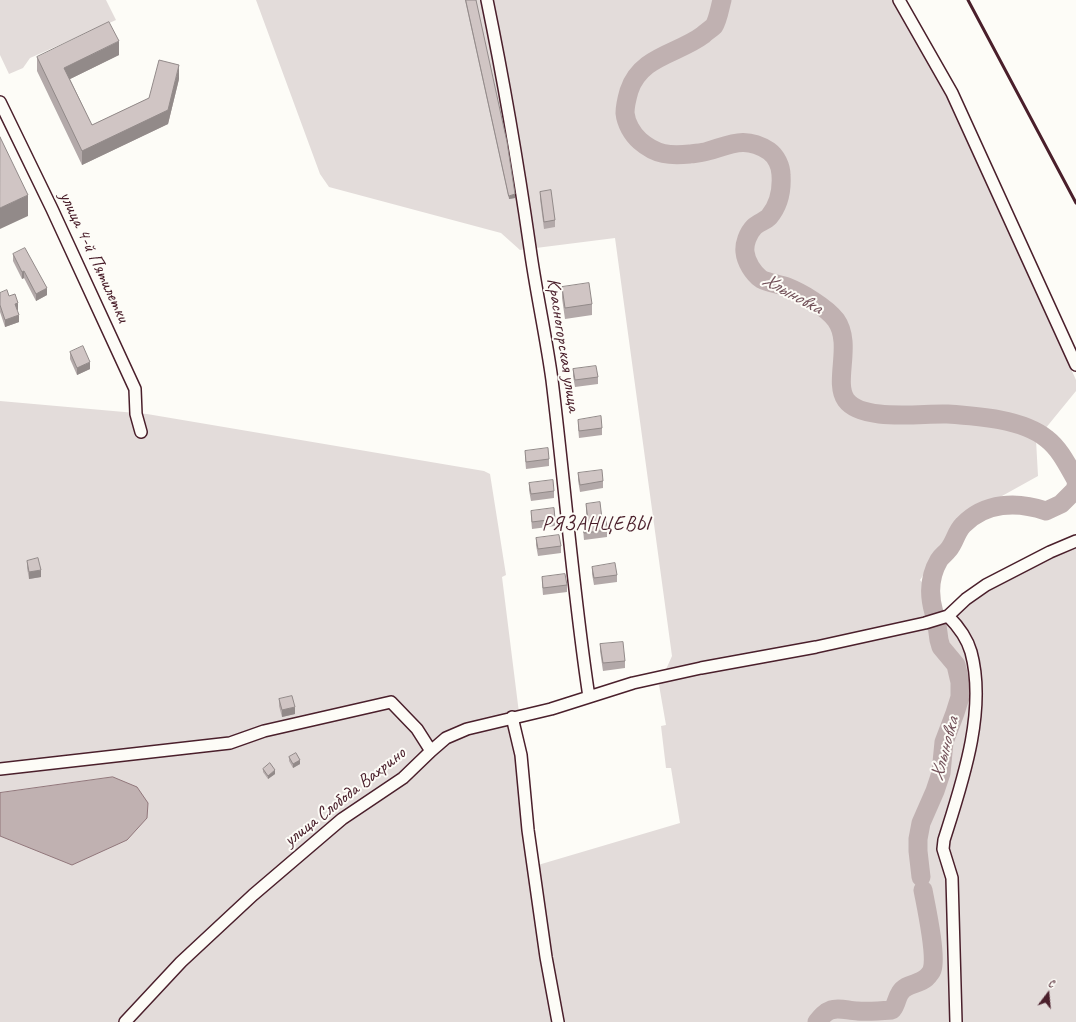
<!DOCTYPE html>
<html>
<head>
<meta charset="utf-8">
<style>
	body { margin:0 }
	#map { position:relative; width:1076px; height:1022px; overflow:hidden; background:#fdfcf7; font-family:Caveat,sans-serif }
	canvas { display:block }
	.north { position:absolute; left:1028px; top:974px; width:40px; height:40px; -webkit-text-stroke:3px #fdfcf7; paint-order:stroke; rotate:16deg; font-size:11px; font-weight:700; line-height:16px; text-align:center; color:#4a1f2b }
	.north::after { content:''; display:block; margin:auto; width:14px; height:18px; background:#4a1f2b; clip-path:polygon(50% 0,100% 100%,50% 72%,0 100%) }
</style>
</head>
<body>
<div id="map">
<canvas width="1076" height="1022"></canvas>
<div class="north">С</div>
</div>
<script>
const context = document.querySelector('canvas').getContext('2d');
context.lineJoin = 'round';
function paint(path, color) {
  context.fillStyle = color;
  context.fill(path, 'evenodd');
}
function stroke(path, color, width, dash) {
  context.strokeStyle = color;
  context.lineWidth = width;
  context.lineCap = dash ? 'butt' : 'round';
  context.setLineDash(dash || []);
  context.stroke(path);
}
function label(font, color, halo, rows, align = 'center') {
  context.font = font + ' Caveat,sans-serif';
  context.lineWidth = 4;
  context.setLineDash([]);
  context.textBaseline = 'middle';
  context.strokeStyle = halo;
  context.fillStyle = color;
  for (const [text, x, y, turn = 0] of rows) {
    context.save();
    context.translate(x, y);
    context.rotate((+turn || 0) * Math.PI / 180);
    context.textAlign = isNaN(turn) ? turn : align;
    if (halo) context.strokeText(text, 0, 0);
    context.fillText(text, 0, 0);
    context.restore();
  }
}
paint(new Path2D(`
	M 0,0 L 106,0 L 116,20 L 30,58 L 23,68 L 9,74 L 0,55 Z
	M 256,0 L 895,0 L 941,81 L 1076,380 L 1076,391 L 1036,440 L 1038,476 L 984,506 L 947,540 L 920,580 L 948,616 L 972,596 L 1076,542 L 1076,1022 L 0,1022 L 0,401 L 147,414 L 484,471 L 490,474 L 506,575 L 502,577 L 538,865 L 680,823 L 671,768 L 666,768 L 661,726 L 666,725 L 659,685 L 672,656 L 615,238 L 520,250 L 501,233 L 329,187 L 320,174 Z`), '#e3dcda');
const water = new Path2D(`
	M 113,777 L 137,787 L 148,803 L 147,818 L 127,840 L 72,865 L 0,836 L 0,793 Z`);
paint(water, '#c0b1b1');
stroke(water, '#91777b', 1);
stroke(new Path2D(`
	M 722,0 C 720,7 718,20 714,26 C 711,29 706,32 703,35 C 678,54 640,56 629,91 C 627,98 625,105 625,113 C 626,123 632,134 640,141 C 656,155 670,156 690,154 C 696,153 703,153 708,151 C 732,144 746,136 769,151 C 776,156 781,166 781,175 C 782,190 780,204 769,217 C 765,221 758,223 754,227 C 748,233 744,244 745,252 C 746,262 753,273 761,279 C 768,283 779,284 787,287 C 802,293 826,307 836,320 C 853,344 833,382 846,400 C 862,422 921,413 947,414 C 977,416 1023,419 1047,439 C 1060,449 1068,466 1076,480
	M 934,613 C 929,596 929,577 939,560 C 942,555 948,552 951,546 C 955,540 957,531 963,525 C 985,502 1017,501 1046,511 L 1061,504 L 1076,489 L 1076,485
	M 921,877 L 918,851 L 918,839 L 921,823 L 935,791 L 941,773 L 944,742 L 955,713 L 960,697 L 960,682 L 956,665 L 941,647 L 939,640 L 937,625
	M 817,1022 C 821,1017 825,1012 831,1010 C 839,1007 849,1011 857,1011 C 868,1012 880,1011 892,1010 C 897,1004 896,999 900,993 C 906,983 918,985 926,978 C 928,976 931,973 932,970 C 937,956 926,906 923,890`), '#c0b1b1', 19);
const street = new Path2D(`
	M 487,0 C 504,82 518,165 530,248 C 536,292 546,336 552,380 C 565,486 573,592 589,697
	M 899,0 L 952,93 L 1076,365
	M 0,102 L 52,209 L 135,389 L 136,414 L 141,432
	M 948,616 C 958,626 967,638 971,652 C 987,711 962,783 944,840 L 943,849 L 952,878 L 956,1022
	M 512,717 L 521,755 L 528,830 L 546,957 L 558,1022
	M 0,769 L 230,743 L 264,731 L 391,702 L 417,729 L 431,751
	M 125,1022 L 181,962 L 253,895 L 342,819 L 403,778 L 431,751 L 446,738 L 467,729 L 551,709 L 633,683 L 701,668 L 816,647 L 925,623 L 948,616 L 966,599 L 986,585 L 1050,552 L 1076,541`);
stroke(street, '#4a1f2b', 14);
stroke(street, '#fdfcf7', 11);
stroke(new Path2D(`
	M 968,0 L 1076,203`), '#4a1f2b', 3);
paint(new Path2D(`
	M 465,0 L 476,0 L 515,198 L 509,199 Z
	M 119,55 L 70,79 L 92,125 L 149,98 L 179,79 L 168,124 L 82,165 L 37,71 L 37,57 Z
	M 540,192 L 555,220 L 555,227 L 544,229 L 540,199 Z
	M 13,254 L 47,295 L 36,301 L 24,278 L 22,279 L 13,261 Z
	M 562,287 L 592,304 L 592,315 L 565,319 L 562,298 Z
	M 0,293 L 18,310 L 17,310 L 19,322 L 5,327 L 0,312 Z
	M 70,352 L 90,369 L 77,375 L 70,359 Z
	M 573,369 L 598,377 L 598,384 L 575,387 L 573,376 Z
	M 578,420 L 602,428 L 602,435 L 579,438 L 578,427 Z
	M 525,451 L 549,459 L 549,466 L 526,469 L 525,458 Z
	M 578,473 L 603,481 L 603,488 L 580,492 L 578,480 Z
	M 529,483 L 554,491 L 554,498 L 531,501 L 529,490 Z
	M 586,504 L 602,519 L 607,530 L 607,537 L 584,540 L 583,529 L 583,522 L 587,521 L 586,511 Z
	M 531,511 L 555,519 L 555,526 L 532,529 L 531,518 Z
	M 536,538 L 561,546 L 561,553 L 538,556 L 536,545 Z
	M 27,561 L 41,577 L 29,579 L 27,568 Z
	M 592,567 L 617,575 L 617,582 L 594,585 L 592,574 Z
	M 542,577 L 567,585 L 567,592 L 543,595 L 542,584 Z
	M 600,644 L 625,661 L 625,668 L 603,671 L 600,651 Z
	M 279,699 L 295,714 L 282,717 L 279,706 Z
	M 289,757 L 300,764 L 293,768 L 289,761 Z
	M 263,769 L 275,774 L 268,779 L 263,772 Z`), '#b3a9a9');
paint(new Path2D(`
	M 119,41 L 119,55 L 64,82 L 64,68 Z
	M 179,65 L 179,79 L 168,124 L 82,165 L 82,151 L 168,110 Z
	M 515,194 L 515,198 L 509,199 L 509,196 Z
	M 28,195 L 28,216 L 0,229 L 0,208 Z
	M 24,271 L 24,278 L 22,279 L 22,272 Z
	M 47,288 L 47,295 L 36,301 L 36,294 Z
	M 18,303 L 18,310 L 15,311 L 15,304 Z
	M 19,315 L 19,322 L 5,327 L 5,320 Z
	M 90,362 L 90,369 L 77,375 L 77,368 Z
	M 41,570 L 41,577 L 29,579 L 29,572 Z
	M 295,707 L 295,714 L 282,717 L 282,710 Z
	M 300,760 L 300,764 L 293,768 L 293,764 Z
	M 275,770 L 275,774 L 268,779 L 268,776 Z`), '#928a89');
const building = new Path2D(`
	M 466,0 L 476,0 L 507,142 L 515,194 L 509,196 Z
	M 109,22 L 119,41 L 64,68 L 92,125 L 149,98 L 159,60 L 179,65 L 168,110 L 82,151 L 37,57 Z
	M 0,137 L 28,195 L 0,208 Z
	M 551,190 L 555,220 L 544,222 L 540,192 Z
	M 25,248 L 47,288 L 36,294 L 24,271 L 22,272 L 13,254 Z
	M 589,283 L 592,304 L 565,308 L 562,287 Z
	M 7,290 L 9,296 L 15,294 L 18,303 L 15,304 L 19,315 L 5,320 L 0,305 L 0,293 Z
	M 83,346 L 90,362 L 77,368 L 70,352 Z
	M 596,366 L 598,377 L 575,380 L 573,369 Z
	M 601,416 L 602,428 L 579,431 L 578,420 Z
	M 548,448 L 549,459 L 526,462 L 525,451 Z
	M 602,470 L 603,481 L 580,485 L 578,473 Z
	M 553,480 L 554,491 L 531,494 L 529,483 Z
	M 600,502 L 602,519 L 606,519 L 607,530 L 584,533 L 583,522 L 588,521 L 586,504 Z
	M 554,508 L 555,519 L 532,522 L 531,511 Z
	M 559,535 L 561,546 L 538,549 L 536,538 Z
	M 38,558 L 41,570 L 29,572 L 27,561 Z
	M 615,563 L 617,575 L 594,578 L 592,567 Z
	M 565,574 L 567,585 L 543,588 L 542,577 Z
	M 623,642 L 625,661 L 603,663 L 600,644 Z
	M 292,696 L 295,707 L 282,710 L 279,699 Z
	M 296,753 L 300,760 L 293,764 L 289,757 Z
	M 270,763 L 275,770 L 268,776 L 263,769 Z`);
paint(building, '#d0c5c4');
stroke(building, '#928a89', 1);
label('19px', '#4a1f2b', '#fdfcf7', [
	["улица 4-й Пятилетки",94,257,65],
	["Красногорская улица",563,345,81],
	["улица Слобода Вахрино",345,797,-38]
]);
label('italic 20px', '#73525a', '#fdfcf7', [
	["Хлыновка",792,294,29],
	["Хлыновка",945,749,-75]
]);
context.letterSpacing = '1px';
label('20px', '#4a1f2b', '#fdfcf7', [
	["РЯЗАНЦЕВЫ",596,525]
]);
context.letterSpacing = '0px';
</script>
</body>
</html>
